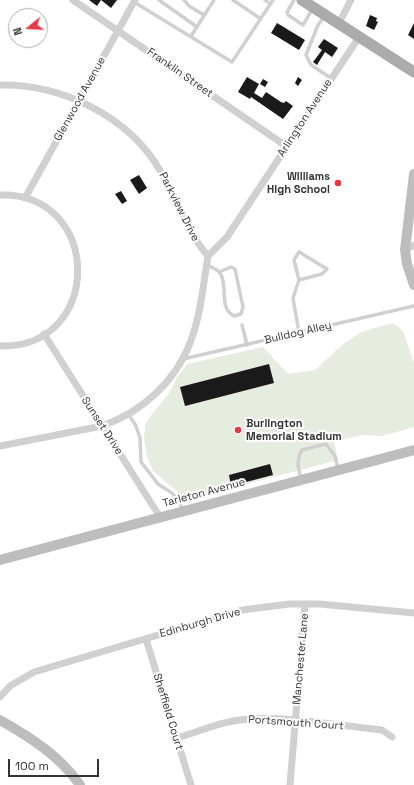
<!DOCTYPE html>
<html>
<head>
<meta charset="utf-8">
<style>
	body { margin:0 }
	#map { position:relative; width:414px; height:785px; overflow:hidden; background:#fff; font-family:"Space Grotesk",sans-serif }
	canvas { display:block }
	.north { position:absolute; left:8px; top:8px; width:40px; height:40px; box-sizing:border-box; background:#fff; border:1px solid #adadad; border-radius:50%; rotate:252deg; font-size:11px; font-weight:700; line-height:16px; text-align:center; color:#333 }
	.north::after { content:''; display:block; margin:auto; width:14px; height:18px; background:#e63946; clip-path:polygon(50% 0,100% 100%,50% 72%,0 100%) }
	.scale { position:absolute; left:8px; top:759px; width:91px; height:18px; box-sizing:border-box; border:2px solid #333; border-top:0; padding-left:5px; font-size:12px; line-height:14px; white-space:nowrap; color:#333; -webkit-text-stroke:3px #fff; paint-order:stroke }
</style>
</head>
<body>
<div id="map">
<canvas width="414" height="785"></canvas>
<div class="north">N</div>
<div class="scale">100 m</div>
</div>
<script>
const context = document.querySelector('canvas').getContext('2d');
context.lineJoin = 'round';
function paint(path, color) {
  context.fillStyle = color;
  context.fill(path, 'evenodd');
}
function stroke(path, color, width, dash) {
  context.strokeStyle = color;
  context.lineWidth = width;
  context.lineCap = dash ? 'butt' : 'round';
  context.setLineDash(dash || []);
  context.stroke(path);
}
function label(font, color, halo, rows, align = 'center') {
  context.font = font + ' "Space Grotesk",sans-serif';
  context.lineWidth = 4;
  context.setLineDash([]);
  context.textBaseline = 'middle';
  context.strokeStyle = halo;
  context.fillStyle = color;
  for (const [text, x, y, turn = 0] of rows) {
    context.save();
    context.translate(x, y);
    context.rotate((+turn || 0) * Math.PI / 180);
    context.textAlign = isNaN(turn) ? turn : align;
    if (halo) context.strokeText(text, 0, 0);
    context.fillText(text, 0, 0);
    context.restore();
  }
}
paint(new Path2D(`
	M 393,323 L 403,331 L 414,363 L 414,427 L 382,436 L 362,435 L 334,442 L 338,460 L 190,499 L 180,494 L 153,471 L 147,457 L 144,438 L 146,422 L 170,392 L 177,377 L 187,364 L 263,347 L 288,374 L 315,370 L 342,345 L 361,332 Z`), '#e6ecdf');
paint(new Path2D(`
	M 89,0 L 117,0 L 111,8 L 101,0 L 97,6 Z
	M 370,15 L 377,18 L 376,21 L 378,22 L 374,30 L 366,26 Z
	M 277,23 L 305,40 L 299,50 L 271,33 Z
	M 414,23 L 414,39 L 408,35 Z
	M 324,39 L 338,48 L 332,57 L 325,52 L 317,65 L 313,62 L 322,50 L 318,47 Z
	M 247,77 L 259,84 L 254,93 L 262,98 L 266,92 L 281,102 L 284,103 L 286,101 L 293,106 L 283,119 L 251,97 L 250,99 L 238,92 Z
	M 298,77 L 302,80 L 298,86 L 295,83 Z
	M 263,79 L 268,82 L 265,87 L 260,84 Z
	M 139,175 L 147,188 L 139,194 L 130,180 Z
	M 121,191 L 127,201 L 122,204 L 115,194 Z
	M 269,364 L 274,383 L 185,406 L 180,387 Z
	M 270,464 L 273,475 L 231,486 L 229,475 Z`), '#1a1a1a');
stroke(new Path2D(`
	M 159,0 L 197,27
	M 184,0 L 189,6 L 204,15
	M 233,0 L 261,19
	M 265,0 L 271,4
	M 294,0 L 287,12 L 288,15 L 303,25 L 313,8
	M 134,2 L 232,62 L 273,0
	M 325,15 L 318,25 L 306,55 L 311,65 L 331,78
	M 191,36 L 214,0
	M 207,265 C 210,267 215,268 218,271 C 230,282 217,308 234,316 L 241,314 L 243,307 L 235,269 L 231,267 L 219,272
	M 299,280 L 322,274 L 327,269 L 299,252 L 294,260 L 299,280 L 293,298 L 299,333
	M 242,325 L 247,345
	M 183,359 L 414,306
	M 129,415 L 136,426 L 140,438 L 141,462 L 158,484 L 172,493 L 179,501 L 182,509
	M 301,478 C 298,468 296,460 302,450 L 326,444 L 335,456 L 338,469`), '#d0d0d0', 3.5);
stroke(new Path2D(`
	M 73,0 L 286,146
	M 339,23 L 351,0
	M 0,85 C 62,84 129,116 161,172 C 177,200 187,232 208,256 C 203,285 201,315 190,343 C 175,382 142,412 102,426 L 0,446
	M 0,195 C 103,192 104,349 0,346
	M 25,198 L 135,0
	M 405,250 L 414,245
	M 208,256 L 227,237 L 359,37
	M 44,334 L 160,517
	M 146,639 L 191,785
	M 0,697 L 10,686 L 34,672 L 242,610 L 290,604 L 320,604 L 414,613
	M 177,738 C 200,731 223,721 248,719 C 289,716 341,726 382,730 L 392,737
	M 290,785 L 305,605`), '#d0d0d0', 7);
stroke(new Path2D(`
	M 414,174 L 405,250 L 407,264 L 414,285
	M 0,560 L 414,450
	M 0,720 C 30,737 60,756 80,785`), '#bdbdbd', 10);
stroke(new Path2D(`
	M 302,0 L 414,72`), '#ababab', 11);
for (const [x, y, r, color] of [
	[338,183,4,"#e63946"],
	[238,430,4,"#e63946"]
]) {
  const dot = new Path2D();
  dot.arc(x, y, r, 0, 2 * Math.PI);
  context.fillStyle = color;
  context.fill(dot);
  stroke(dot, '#fff', 1.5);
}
label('11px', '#333', '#fff', [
	["Franklin Street",180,73,35],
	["Glenwood Avenue",80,99,-61],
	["Arlington Avenue",305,118,-57],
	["Parkview Drive",179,207,63],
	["Bulldog Alley",298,333,-13],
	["Sunset Drive",102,426,57],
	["Tarleton Avenue",204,493,-15],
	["Edinburgh Drive",200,623,-16],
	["Manchester Lane",301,659,-85],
	["Sheffield Court",168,712,73],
	["Portsmouth Court",296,723,4]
]);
label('bold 11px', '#333', '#fff', [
	["Williams",330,177],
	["High School",330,190],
	["Burlington",246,424,"left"],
	["Memorial Stadium",246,437,"left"]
], 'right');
</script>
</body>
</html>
